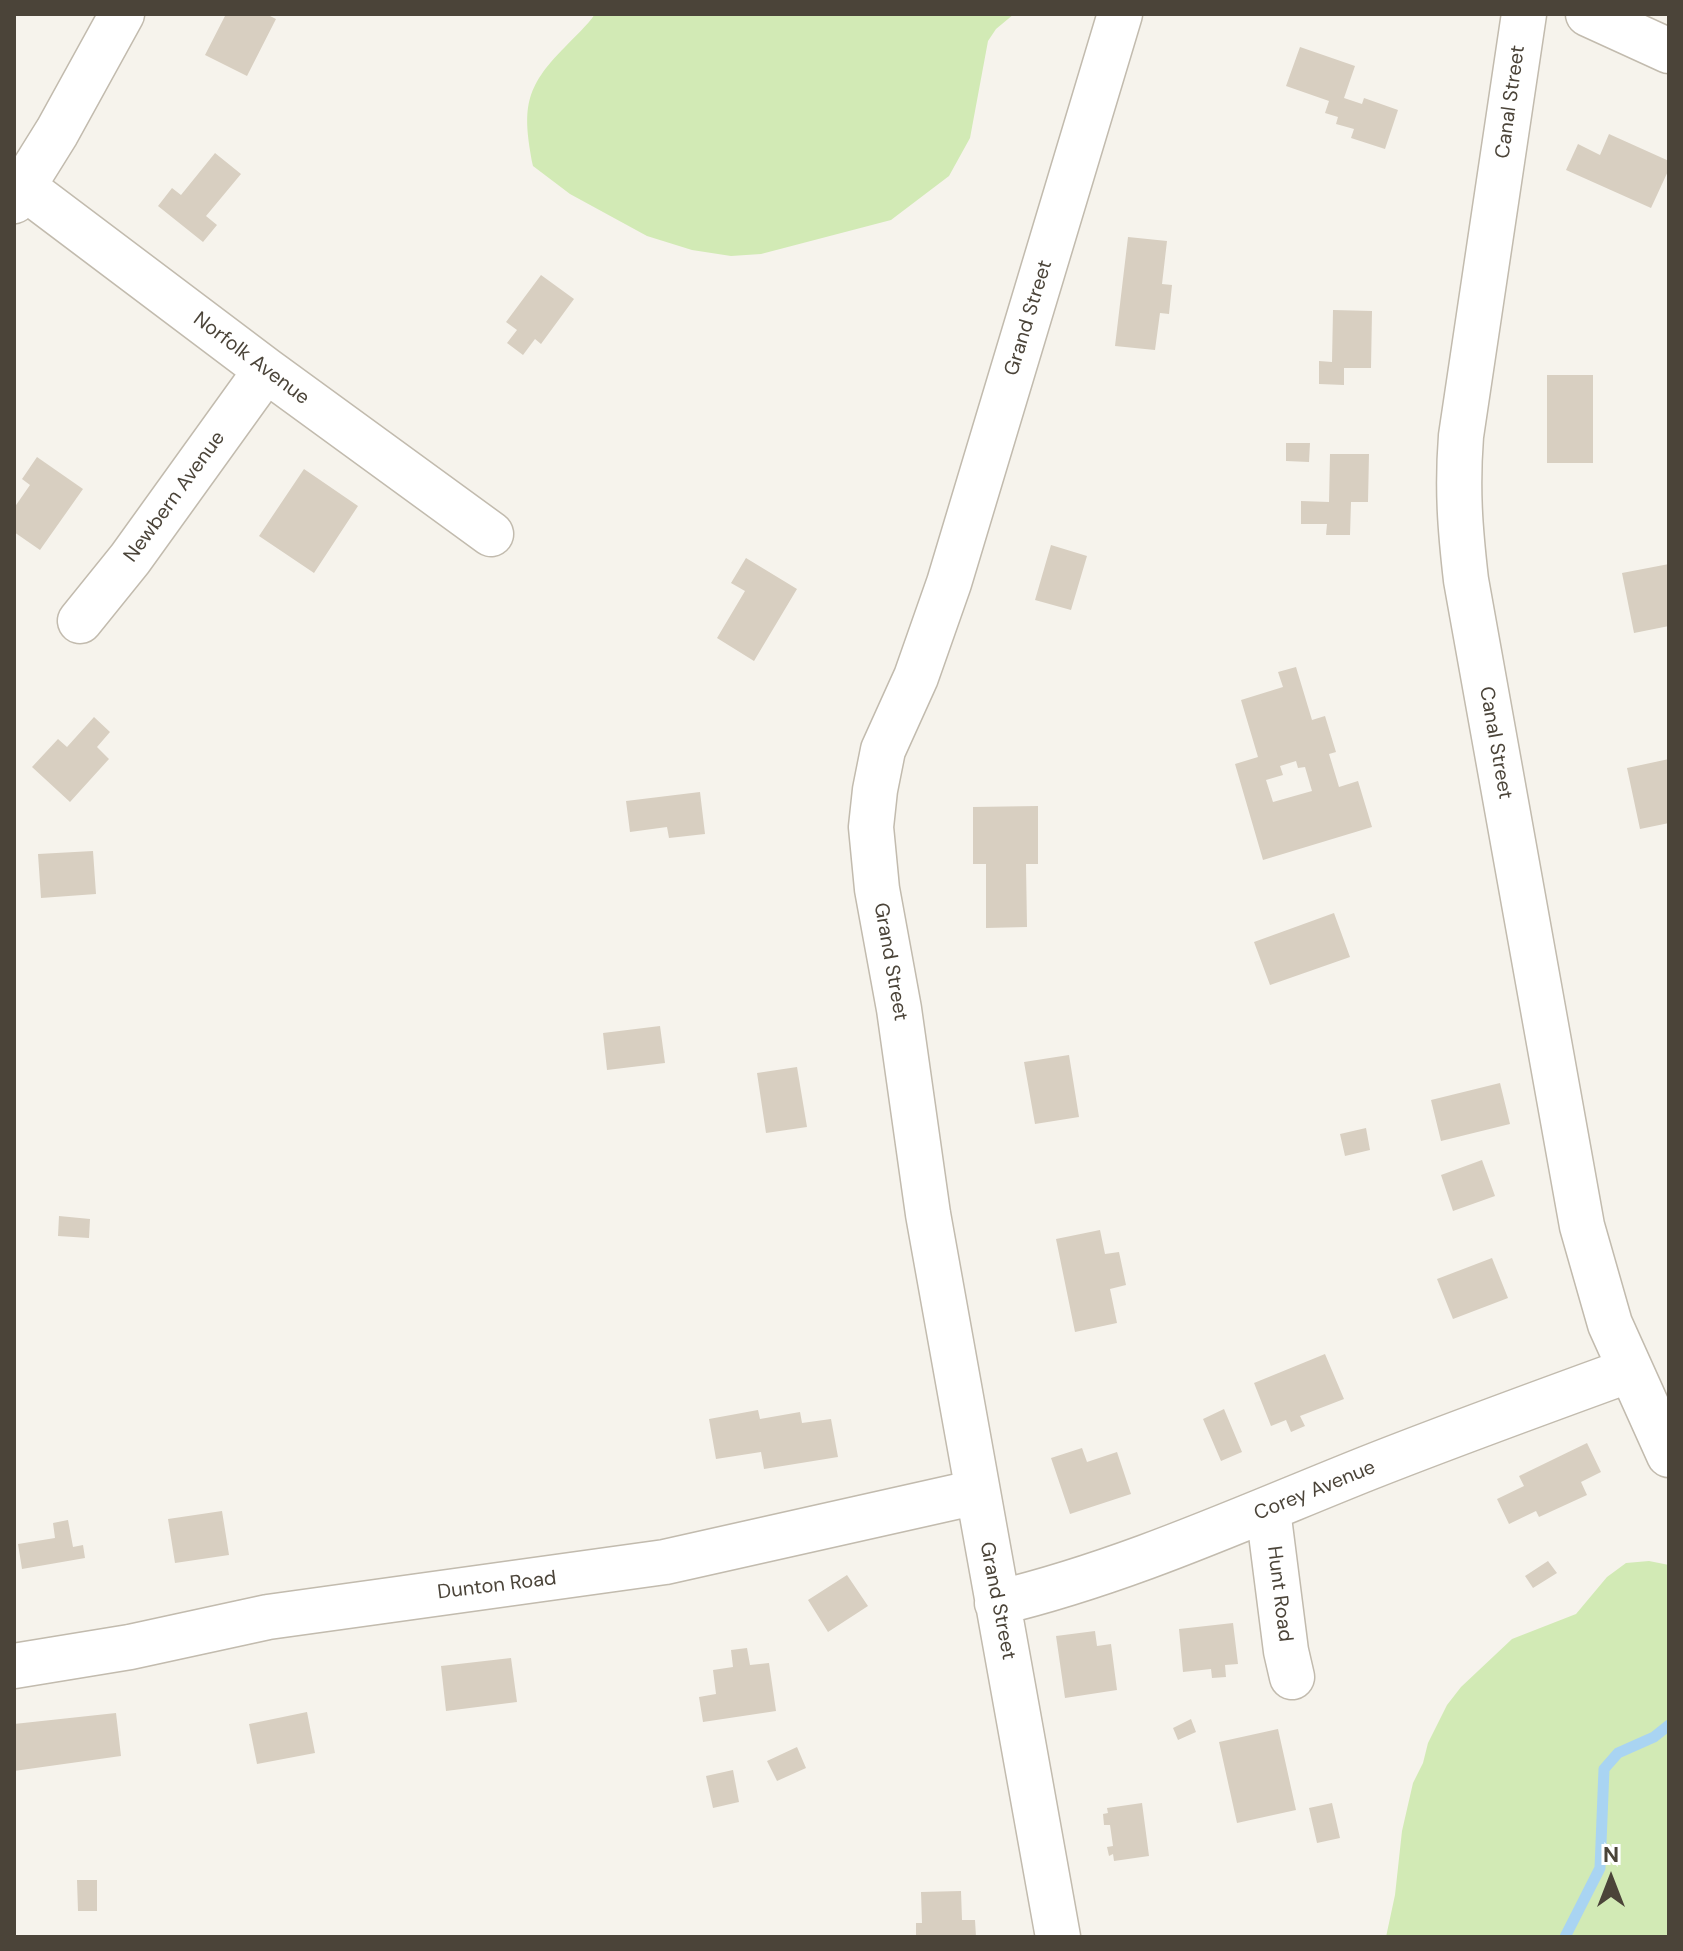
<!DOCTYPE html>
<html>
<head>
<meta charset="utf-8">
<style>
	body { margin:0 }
	#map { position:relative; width:1683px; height:1951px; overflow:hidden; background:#f6f3ec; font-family:"DM Sans",sans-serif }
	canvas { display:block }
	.frame { position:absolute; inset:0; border:16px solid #4b4439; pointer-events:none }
	.north { position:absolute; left:1571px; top:1839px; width:80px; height:80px; -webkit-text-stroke:6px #fff; paint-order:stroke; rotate:0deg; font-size:22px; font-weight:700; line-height:32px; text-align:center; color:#4b4439 }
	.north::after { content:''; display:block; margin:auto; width:28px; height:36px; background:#4b4439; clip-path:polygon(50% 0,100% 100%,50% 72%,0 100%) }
</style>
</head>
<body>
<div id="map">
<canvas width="1683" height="1951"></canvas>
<div class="frame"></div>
<div class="north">N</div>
</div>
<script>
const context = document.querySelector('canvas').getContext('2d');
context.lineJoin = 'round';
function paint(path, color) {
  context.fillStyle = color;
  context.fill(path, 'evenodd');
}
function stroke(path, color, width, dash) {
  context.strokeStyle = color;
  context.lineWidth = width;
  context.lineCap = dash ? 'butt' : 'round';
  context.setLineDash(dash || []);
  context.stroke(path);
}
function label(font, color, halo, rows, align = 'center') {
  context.font = font + ' "DM Sans",sans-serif';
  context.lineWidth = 7;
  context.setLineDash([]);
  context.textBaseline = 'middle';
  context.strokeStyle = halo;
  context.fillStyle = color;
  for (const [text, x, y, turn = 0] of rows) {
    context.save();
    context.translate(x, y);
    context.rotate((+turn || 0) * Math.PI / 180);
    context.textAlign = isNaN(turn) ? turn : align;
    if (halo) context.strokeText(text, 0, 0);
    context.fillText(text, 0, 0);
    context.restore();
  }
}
paint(new Path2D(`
	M 595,14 L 1014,14 L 996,29 L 988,41 L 970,138 L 949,176 L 891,220 L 761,254 L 731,256 L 692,250 L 647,236 L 570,194 L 533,166 C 522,109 524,88 565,47 C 575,36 587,26 595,14 Z
	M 1649,1561 L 1669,1565 L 1669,1937 L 1386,1937 L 1395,1895 L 1402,1831 L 1413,1783 L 1423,1763 L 1428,1743 L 1447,1705 L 1461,1687 L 1512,1639 L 1576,1614 L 1607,1577 L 1626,1563 Z`), '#d2eab5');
stroke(new Path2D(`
	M 1565,1937 L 1600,1868 L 1604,1769 L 1618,1753 L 1654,1737 L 1669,1725`), '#a9d4f2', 11);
paint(new Path2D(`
	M 226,14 L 266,14 L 276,19 L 247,76 L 205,55 Z
	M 1300,47 L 1355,66 L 1344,98 L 1362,104 L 1364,98 L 1398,110 L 1385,149 L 1351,138 L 1354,129 L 1336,124 L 1338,117 L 1325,113 L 1329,101 L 1286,86 Z
	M 1609,134 L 1669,161 L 1669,169 L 1651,208 L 1566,170 L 1578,144 L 1600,155 Z
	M 215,153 L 241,174 L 206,216 L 217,225 L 203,242 L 158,206 L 172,188 L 181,195 Z
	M 1128,237 L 1167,241 L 1162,284 L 1172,285 L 1169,314 L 1160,313 L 1155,350 L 1115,346 Z
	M 541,275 L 574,299 L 541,344 L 535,339 L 523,355 L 507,343 L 517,330 L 506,322 Z
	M 1333,310 L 1372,311 L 1371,368 L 1344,368 L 1344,385 L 1319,384 L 1319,361 L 1332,362 Z
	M 1547,375 L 1593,375 L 1593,463 L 1547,463 Z
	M 1286,443 L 1310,443 L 1309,462 L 1286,461 Z
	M 1330,454 L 1369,454 L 1368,502 L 1351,502 L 1350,535 L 1326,535 L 1327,524 L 1301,524 L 1301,501 L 1329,502 Z
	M 37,457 L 83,489 L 40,550 L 14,532 L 14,508 L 30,485 L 22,479 Z
	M 304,469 L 358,506 L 314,573 L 259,536 Z
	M 1051,545 L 1087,556 L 1071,610 L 1035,600 Z
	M 746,558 L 797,589 L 754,661 L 717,638 L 745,591 L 731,583 Z
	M 1669,564 L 1669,626 L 1634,633 L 1622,573 Z
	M 1296,667 L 1312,720 L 1325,716 L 1336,752 L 1329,754 L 1339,787 L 1358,781 L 1372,827 L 1263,860 L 1235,764 L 1258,757 L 1241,700 L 1283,687 L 1278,672 ZM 1296,761 L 1298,768 L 1305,767 L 1312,791 L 1273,802 L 1266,780 L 1283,775 L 1280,766 Z
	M 94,717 L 110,732 L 97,747 L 109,759 L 70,802 L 32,767 L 58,739 L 67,747 Z
	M 1669,759 L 1669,823 L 1640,829 L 1627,768 Z
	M 700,792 L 705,834 L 669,838 L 667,827 L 630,832 L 626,801 Z
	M 1038,806 L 1038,864 L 1026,864 L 1027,927 L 986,928 L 986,864 L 973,864 L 973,807 Z
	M 93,851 L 96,894 L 41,898 L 38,854 Z
	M 1334,913 L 1350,957 L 1270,985 L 1254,942 Z
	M 660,1026 L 665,1063 L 607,1070 L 603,1033 Z
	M 1069,1055 L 1079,1117 L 1035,1124 L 1024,1062 Z
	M 797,1067 L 807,1127 L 766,1133 L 757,1073 Z
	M 1500,1083 L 1510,1124 L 1441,1141 L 1431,1100 Z
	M 1366,1128 L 1370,1150 L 1345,1156 L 1340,1134 Z
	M 1482,1160 L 1495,1196 L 1453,1211 L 1441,1175 Z
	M 59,1216 L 90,1219 L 89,1238 L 58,1236 Z
	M 1100,1230 L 1105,1254 L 1119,1252 L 1126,1285 L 1110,1289 L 1117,1323 L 1075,1332 L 1056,1239 Z
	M 1492,1258 L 1508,1298 L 1453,1319 L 1437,1279 Z
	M 1325,1354 L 1344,1399 L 1300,1416 L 1305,1426 L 1291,1432 L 1286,1420 L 1271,1426 L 1254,1383 Z
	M 1224,1409 L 1242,1452 L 1221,1461 L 1203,1419 Z
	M 758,1410 L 760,1419 L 800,1412 L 802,1423 L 831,1419 L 838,1457 L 764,1469 L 761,1452 L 716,1459 L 709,1419 Z
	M 1587,1443 L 1601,1472 L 1581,1482 L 1587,1495 L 1539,1517 L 1536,1511 L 1509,1524 L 1497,1499 L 1524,1486 L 1519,1476 Z
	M 1082,1448 L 1087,1462 L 1117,1452 L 1131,1494 L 1070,1514 L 1051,1458 Z
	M 222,1511 L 229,1555 L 175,1563 L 168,1519 Z
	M 68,1520 L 73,1547 L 83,1545 L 85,1558 L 22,1569 L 18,1544 L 55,1538 L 53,1523 Z
	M 1548,1561 L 1557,1573 L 1533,1588 L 1525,1576 Z
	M 847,1575 L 868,1606 L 828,1632 L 808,1600 Z
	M 1233,1623 L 1238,1664 L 1225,1665 L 1226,1677 L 1212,1678 L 1211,1669 L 1183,1672 L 1179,1629 Z
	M 1095,1631 L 1097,1646 L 1111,1644 L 1117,1690 L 1065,1698 L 1056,1636 Z
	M 747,1648 L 750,1665 L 769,1663 L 776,1711 L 703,1722 L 699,1697 L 716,1694 L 713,1670 L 733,1667 L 731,1650 Z
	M 511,1658 L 517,1702 L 446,1711 L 441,1666 Z
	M 307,1712 L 315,1753 L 257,1764 L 249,1724 Z
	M 116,1713 L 121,1756 L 14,1771 L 14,1724 Z
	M 1191,1719 L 1196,1732 L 1178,1740 L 1173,1728 Z
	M 1278,1729 L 1296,1810 L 1237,1823 L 1219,1742 Z
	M 797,1747 L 806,1768 L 777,1781 L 767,1761 Z
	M 733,1770 L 739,1802 L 713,1808 L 706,1776 Z
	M 1142,1803 L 1149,1856 L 1114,1861 L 1113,1854 L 1109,1856 L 1107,1847 L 1113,1846 L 1110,1825 L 1104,1825 L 1103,1814 L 1108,1813 L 1107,1808 Z
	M 1332,1803 L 1340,1838 L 1317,1843 L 1309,1808 Z
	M 77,1880 L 97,1880 L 97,1911 L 78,1911 Z
	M 961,1891 L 962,1920 L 975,1920 L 976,1937 L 916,1937 L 916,1923 L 922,1923 L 921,1892 Z`), '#d8cfc1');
const minor = new Path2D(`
	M 1524,14 L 1461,436 C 1457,489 1460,528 1466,580 L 1582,1226 L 1610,1324 L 1669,1455
	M 1588,14 L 1669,51
	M 14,180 L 266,370 L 491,534
	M 14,201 L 57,132 L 122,14
	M 80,621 L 130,559 L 266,370
	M 1268,1510 L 1286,1651 L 1292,1677
	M 997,1603 C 1126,1572 1245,1517 1368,1468 C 1454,1434 1542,1402 1630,1370
	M 14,1666 L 130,1647 L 268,1617 L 665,1562 L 977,1492
	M 1058,1937 L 928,1214 L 899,1009 L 877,889 L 871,827 L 875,790 L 883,750 L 916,677 L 949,583 L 1120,14`);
stroke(minor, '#c2bbae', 47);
stroke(minor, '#fff', 44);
label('20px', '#4b4439', '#fff', [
	["Canal Street",1511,102,-82],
	["Grand Street",1029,318,-73],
	["Norfolk Avenue",251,359,37],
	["Newbern Avenue",175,497,-54],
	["Canal Street",1495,743,80],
	["Grand Street",890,962,80],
	["Corey Avenue",1315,1491,-22],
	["Dunton Road",497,1586,-7],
	["Hunt Road",1279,1594,83],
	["Grand Street",997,1601,79]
]);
</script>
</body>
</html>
